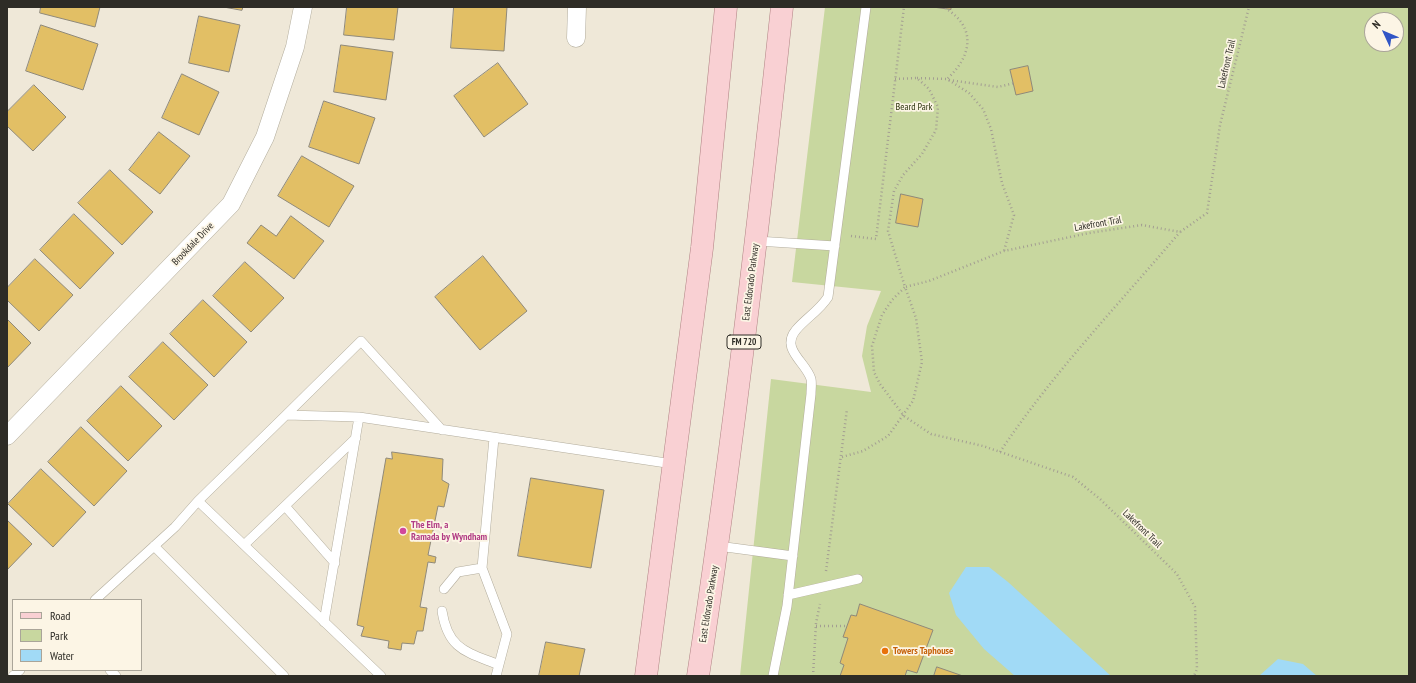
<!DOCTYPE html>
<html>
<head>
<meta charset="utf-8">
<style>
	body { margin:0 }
	#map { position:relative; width:1416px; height:683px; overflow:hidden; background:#efe8d8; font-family:"PT Sans Narrow",sans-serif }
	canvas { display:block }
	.frame { position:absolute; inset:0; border:8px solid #2e2c26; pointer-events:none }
	.legend { position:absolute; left:12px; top:599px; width:130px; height:72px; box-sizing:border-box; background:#fcf5e5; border:1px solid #aaa599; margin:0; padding:5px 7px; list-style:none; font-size:12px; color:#2e2c26 }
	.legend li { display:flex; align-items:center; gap:8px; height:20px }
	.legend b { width:20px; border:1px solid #aaa599 }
	.north { position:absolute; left:1364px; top:12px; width:40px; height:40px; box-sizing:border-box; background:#fcf5e5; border:1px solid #aaa599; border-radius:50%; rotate:314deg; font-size:11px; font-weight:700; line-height:16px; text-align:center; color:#2e2c26 }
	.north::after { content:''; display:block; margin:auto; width:14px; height:18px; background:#3055c5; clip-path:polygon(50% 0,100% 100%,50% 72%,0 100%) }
</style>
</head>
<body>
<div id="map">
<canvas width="1416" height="683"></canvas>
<div class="frame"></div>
<ul class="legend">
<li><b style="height:5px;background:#f9d0d3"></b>Road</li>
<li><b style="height:11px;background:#c8d79f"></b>Park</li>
<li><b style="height:11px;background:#a1daf6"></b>Water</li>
</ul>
<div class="north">N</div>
</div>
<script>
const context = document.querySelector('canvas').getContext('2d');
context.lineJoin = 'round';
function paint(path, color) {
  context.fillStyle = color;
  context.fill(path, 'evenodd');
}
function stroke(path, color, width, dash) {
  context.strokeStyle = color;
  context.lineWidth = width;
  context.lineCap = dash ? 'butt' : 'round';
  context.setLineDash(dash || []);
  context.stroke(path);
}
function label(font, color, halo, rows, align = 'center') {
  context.font = font + ' "PT Sans Narrow",sans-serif';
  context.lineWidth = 3.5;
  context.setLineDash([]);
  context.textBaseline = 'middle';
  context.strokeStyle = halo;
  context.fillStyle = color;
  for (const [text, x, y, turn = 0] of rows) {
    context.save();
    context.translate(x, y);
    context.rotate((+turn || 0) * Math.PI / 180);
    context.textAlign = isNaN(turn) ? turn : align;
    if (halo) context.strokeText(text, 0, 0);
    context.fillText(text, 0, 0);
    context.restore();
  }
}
paint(new Path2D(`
	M 825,7 L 1409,7 L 1409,676 L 740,676 L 771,379 L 871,392 L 862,356 L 867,326 L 881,291 L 792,282 ZM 1372,20 L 1396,20 L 1396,44 L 1372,44 Z`), '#c8d79f');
paint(new Path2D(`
	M 966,567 L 989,567 L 1008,582 L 1111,676 L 1015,676 L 984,649 L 956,615 L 949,593 Z
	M 1278,659 L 1303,664 L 1317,676 L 1259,676 Z`), '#a1daf6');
const building = new Path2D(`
	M 41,7 L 100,7 L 95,27 L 40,13 Z
	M 224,7 L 243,7 L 242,10 Z
	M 347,7 L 398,7 L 394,40 L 344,35 Z
	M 454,7 L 507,7 L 504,51 L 451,48 Z
	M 933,7 L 951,7 L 951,9 Z
	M 199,16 L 240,25 L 229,72 L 189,63 Z
	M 41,25 L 98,44 L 83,90 L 26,71 Z
	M 341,45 L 393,52 L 386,100 L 334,92 Z
	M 498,63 L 528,104 L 484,137 L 454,96 Z
	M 1028,66 L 1033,91 L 1016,95 L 1010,70 Z
	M 182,74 L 219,92 L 199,135 L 162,118 Z
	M 34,85 L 66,117 L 33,151 L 7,126 L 7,112 Z
	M 324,101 L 375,118 L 359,164 L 309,147 Z
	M 159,132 L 190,156 L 160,194 L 129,170 Z
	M 302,156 L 354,186 L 329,227 L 278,196 Z
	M 110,170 L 153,212 L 122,245 L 78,203 Z
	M 901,194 L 923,199 L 918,227 L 896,223 Z
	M 74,214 L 114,253 L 80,289 L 40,250 Z
	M 291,216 L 324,241 L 294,279 L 247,243 L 261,225 L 276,236 Z
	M 483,256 L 527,311 L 480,350 L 435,297 Z
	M 35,259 L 73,295 L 39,331 L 7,300 L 7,288 Z
	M 245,262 L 284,298 L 251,332 L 213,296 Z
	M 203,300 L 247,342 L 214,377 L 170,334 Z
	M 7,319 L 31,343 L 7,368 Z
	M 163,342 L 208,385 L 174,420 L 129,377 Z
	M 121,386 L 162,426 L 128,461 L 87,421 Z
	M 81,427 L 127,471 L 94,506 L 48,462 Z
	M 392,452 L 443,459 L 442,480 L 449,484 L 444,507 L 438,506 L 428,555 L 436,557 L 435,563 L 428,562 L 420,607 L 427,608 L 423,631 L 417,631 L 414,644 L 402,643 L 401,650 L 388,648 L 389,641 L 361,636 L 364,627 L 357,625 L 386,458 L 392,459 Z
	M 41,469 L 86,512 L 53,547 L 8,504 Z
	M 531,478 L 604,490 L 591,568 L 518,556 Z
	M 7,520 L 32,544 L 7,570 Z
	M 860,604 L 933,630 L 917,673 L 907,670 L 905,676 L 840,676 L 844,665 L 840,663 L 848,638 L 843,637 L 851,615 L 856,616 Z
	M 546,642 L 585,649 L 579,676 L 539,676 Z
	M 937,667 L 963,676 L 934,676 Z`);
paint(building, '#e2bf65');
stroke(building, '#8f897a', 1);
const lane = new Path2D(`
	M 757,241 L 835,246
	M 286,415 L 361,341 L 442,430
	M 494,438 L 482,568 L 507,634 L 496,676
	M 198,501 L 286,415 L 359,417 L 673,464
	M 285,506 L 335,563
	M 244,545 L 356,438
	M 154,546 L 284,676
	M 718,546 L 793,556
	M 444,589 L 458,572 L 482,568
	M 788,595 L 858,579
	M 95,600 L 175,527 L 198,501 L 381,676
	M 442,611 C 448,650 467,652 499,665
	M 324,622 L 359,417
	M 110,670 L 116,676
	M 13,676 L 20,670
	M 773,676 L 787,606 L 811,394 C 811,389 812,383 811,379 C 806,362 780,349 796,330 C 806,318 819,311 828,297 L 866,7`);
const street = new Path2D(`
	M 576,38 L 577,7
	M 7,436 L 231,204 L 265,137 L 295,47 L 303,7`);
const primary = new Path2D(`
	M 646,676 L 702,248 L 726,7
	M 698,676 C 732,454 758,231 782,7`);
stroke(lane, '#b2ac9c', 10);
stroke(street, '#b2ac9c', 19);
stroke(primary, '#af8283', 23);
stroke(new Path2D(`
	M 945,8 C 978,28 971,57 947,79
	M 917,78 L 947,79 L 969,93 L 983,109 L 991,129 L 1002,183 L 1014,215 L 1004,251
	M 895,79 L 917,78 L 929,89 L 938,107 L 936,130 L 922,154 L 903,175 L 894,191 L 888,231 L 905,287 L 929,281 L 1004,251 L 1089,233 L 1142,225 L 1180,232 L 1207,213 L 1220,125 L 1249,7
	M 949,80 L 998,87 L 1014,83
	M 851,236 L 876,239 L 904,7
	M 1000,452 C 1052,374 1119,304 1180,232
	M 842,457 L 863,451 L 888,436 L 913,401 L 922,362 L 916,318 L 905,287 L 892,300 L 882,315 L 872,346 L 874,372 L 880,384 L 904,416 L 931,434 L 983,446 L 1073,477 L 1100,499 L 1177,574 L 1195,607 L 1197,669 L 1194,676
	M 826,571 L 847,409
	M 816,626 L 847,626
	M 813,676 L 816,623 L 820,604`), '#a39e92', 2.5, [1, 3]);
stroke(lane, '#fff', 9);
stroke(street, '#fff', 18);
stroke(primary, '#f9d0d3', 22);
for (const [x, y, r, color] of [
	[403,531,4,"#d1479c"],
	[885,651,4,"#e8710a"]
]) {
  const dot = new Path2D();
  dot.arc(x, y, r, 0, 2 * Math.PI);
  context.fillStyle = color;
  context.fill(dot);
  stroke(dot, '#fcf5e5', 1.5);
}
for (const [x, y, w] of [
	[744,342,34]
]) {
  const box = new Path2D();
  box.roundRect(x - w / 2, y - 7, w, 14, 3);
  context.fillStyle = '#fcf5e5';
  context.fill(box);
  stroke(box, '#2e2c26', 1);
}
label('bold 9px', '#2e2c26', null, [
	["FM 720",744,342]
]);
label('10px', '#2e2c26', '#fcf5e5', [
	["Lakefront Trail",1227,64,-77],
	["Lakefront Tral",1098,224,-10],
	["Brookdale Drive",193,244,-46],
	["East Eldorado Parkway",751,282,-83],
	["Lakefront Trail",1142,529,44],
	["East Eldorado Parkway",709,604,-81]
]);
label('10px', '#2c340e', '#fcf5e5', [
	["Beard Park",914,107]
]);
label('bold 10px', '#b23c85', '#fcf5e5', [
	["The Elm, a",411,525],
	["Ramada by Wyndham",411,537]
], 'left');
label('bold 10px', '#c56008', '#fcf5e5', [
	["Towers Taphouse",893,651]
], 'left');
</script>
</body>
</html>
